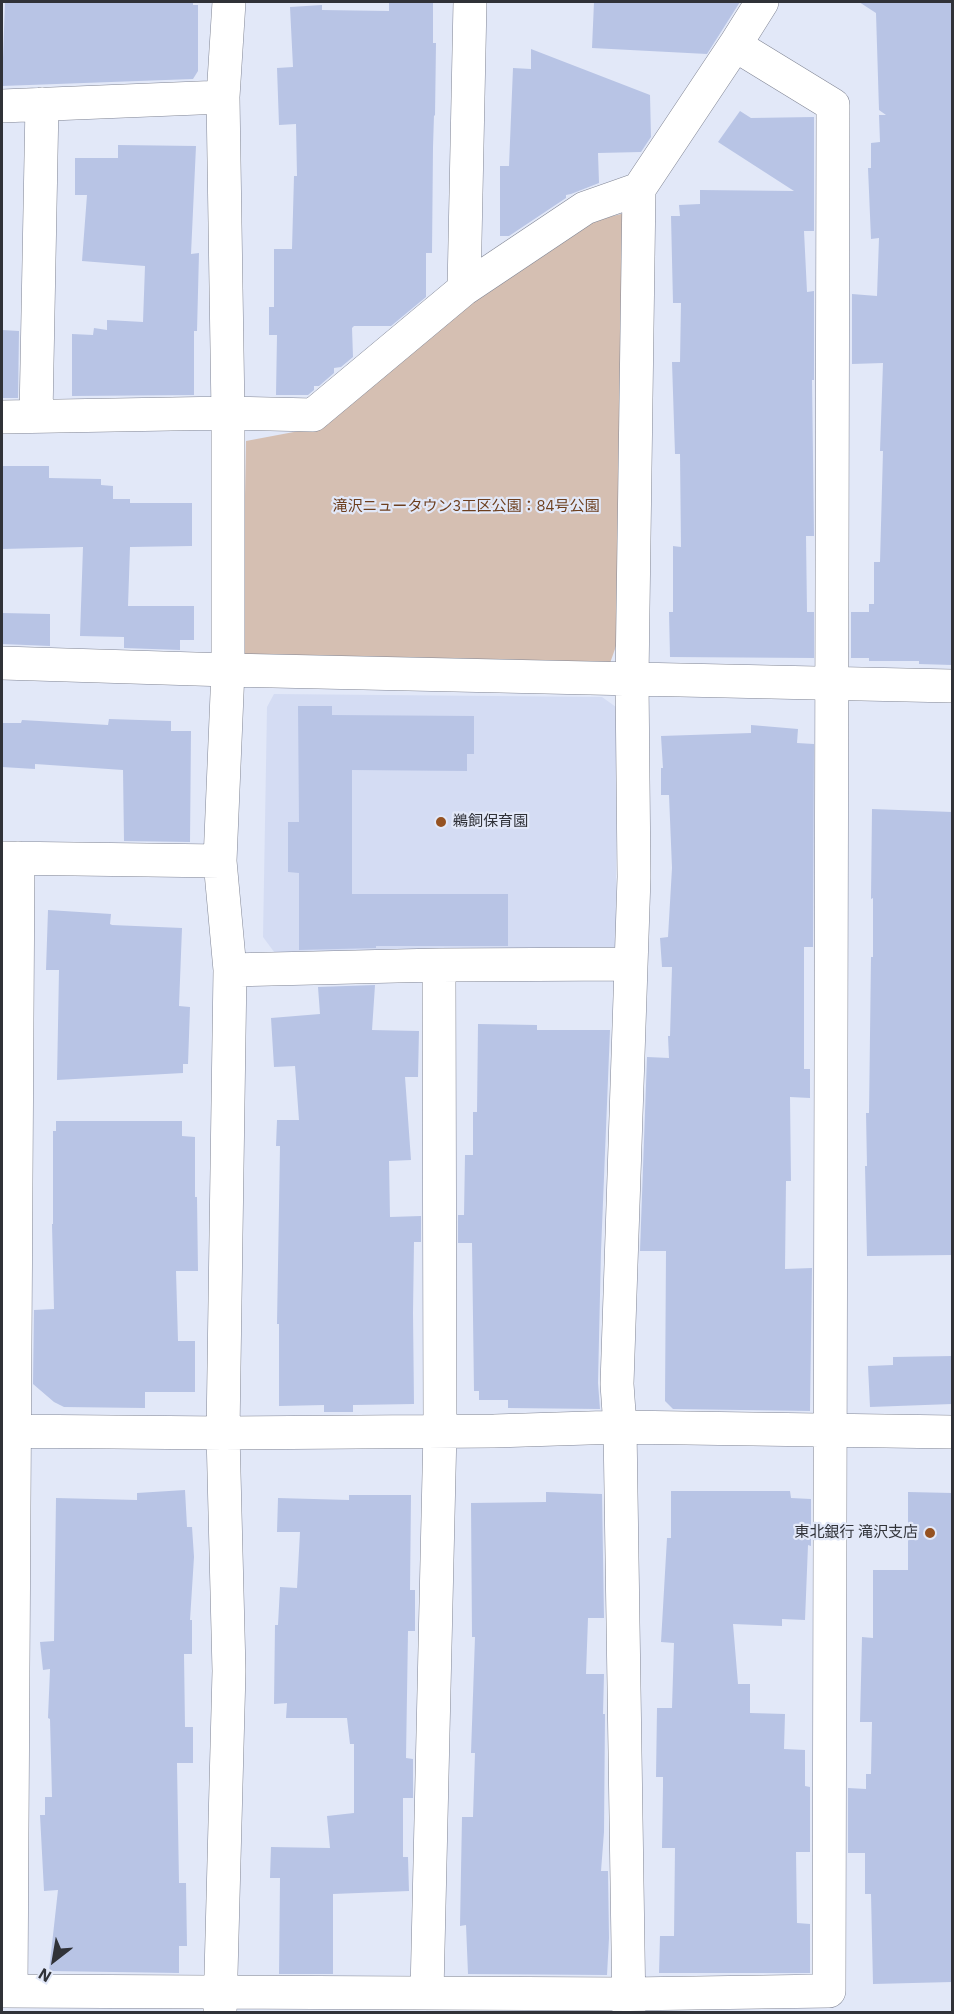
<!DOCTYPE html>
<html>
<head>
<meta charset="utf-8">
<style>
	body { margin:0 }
	#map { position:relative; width:954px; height:2014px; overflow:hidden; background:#e2e8f8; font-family:"IBM Plex Sans",sans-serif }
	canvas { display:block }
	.frame { position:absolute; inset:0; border:3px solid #303238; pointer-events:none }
	.north { position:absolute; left:24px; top:1930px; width:60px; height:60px; -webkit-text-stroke:4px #e2e8f8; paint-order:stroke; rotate:211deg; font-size:16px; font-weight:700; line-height:24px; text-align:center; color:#303238 }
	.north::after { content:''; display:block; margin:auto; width:21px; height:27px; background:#303238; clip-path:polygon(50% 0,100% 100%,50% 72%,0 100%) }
</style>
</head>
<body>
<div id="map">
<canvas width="954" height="2014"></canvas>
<div class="frame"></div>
<div class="north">N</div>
</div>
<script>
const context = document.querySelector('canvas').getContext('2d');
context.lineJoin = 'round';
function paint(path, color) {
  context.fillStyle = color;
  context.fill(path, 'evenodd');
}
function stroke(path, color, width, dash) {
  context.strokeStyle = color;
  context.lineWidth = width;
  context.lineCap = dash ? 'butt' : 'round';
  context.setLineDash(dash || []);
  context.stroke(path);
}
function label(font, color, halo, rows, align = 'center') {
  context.font = font + ' "IBM Plex Sans","Noto Sans JP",sans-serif';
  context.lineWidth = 4.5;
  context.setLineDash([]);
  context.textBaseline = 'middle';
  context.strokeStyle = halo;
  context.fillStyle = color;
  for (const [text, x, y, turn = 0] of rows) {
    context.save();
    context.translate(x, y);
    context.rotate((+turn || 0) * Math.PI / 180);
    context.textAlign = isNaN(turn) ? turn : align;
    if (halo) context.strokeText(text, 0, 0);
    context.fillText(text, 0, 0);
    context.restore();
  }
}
paint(new Path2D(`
	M 274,694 L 602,697 L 616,707 L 616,946 L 611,954 L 280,960 L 263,937 L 267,707 Z`), '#d4dcf3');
paint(new Path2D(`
	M 625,213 L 621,632 L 609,666 L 242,660 L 246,441 L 315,428 L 468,303 L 589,222 Z`), '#d5bfb2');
paint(new Path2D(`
	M 5,2 L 193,2 L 193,5 L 198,5 L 198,71 L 193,79 L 2,86 Z
	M 389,2 L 433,2 L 433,43 L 436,43 L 435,116 L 434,115 L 433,147 L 432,253 L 426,253 L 426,297 L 391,326 L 354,326 L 352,328 L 353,357 L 341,367 L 334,368 L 334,373 L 319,386 L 314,386 L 314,390 L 308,395 L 276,395 L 277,335 L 269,335 L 269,307 L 274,307 L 274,249 L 292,249 L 294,176 L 297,176 L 296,124 L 279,125 L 277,68 L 293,67 L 290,7 L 322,5 L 322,10 L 389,11 Z
	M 594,2 L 740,2 L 707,54 L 592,48 Z
	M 859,2 L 952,2 L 952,665 L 919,664 L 919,661 L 869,661 L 869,658 L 851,658 L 851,612 L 869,612 L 869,604 L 874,604 L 874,562 L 880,562 L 883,451 L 880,451 L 883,363 L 852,364 L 852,294 L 877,296 L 879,238 L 871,239 L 868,168 L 871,168 L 871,143 L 880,142 L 879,115 L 886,115 L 879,110 L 876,13 Z
	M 531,49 L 650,95 L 651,137 L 641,152 L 598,153 L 599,183 L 571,194 L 566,195 L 566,198 L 509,236 L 500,236 L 500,166 L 509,166 L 513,68 L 531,69 Z
	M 740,111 L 751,118 L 814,117 L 814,231 L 804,231 L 807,292 L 814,291 L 814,380 L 812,380 L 814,536 L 806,536 L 807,612 L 814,612 L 814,658 L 670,657 L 669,612 L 673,612 L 673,546 L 681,547 L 680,454 L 675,454 L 672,362 L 680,362 L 681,303 L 673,303 L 671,216 L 680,216 L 679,205 L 700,204 L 700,190 L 794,191 L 718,142 Z
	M 118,145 L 196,146 L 191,254 L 199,253 L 197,331 L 194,331 L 194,395 L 72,396 L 72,334 L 93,335 L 94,328 L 107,330 L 107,320 L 143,322 L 145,266 L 82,261 L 87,195 L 75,195 L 75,158 L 118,158 Z
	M 2,330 L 19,331 L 18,398 L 2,398 Z
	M 2,466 L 49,466 L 49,478 L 101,479 L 101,485 L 113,486 L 113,499 L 130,499 L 130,503 L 192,503 L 192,546 L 130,547 L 128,606 L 194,606 L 194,640 L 180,640 L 180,650 L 124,648 L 124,637 L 80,636 L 83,547 L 2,549 Z
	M 2,613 L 50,614 L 50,646 L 2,644 Z
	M 298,706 L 332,706 L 332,715 L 474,716 L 474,754 L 467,754 L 467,771 L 352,770 L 352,894 L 508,894 L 508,946 L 376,946 L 376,948 L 299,950 L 299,873 L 288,872 L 288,822 L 299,822 Z
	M 109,719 L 171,721 L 171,731 L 191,731 L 190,842 L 124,841 L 123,770 L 35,764 L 35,769 L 2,767 L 2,723 L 21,723 L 22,720 L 108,725 Z
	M 751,725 L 798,729 L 797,743 L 814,744 L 813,947 L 804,947 L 804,1069 L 810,1069 L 810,1098 L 790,1097 L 791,1181 L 786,1181 L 785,1269 L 812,1268 L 810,1411 L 673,1409 L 665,1401 L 666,1251 L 640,1251 L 647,1057 L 669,1058 L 668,1036 L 670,1036 L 672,967 L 662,967 L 660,938 L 668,937 L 672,868 L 669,795 L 661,795 L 661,768 L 663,768 L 661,736 L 751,733 Z
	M 872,809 L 952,812 L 952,1255 L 867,1256 L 865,1166 L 867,1166 L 866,1113 L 869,1113 L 871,957 L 873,957 L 873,898 L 871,899 Z
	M 48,910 L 111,914 L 110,924 L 112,925 L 182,928 L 179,1006 L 190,1007 L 188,1064 L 183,1064 L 183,1073 L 57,1080 L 59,970 L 46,970 Z
	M 375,985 L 372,1030 L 419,1031 L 418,1077 L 405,1077 L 411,1160 L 389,1161 L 390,1217 L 421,1216 L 421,1242 L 414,1242 L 413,1313 L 414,1404 L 353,1405 L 353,1412 L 324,1412 L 324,1405 L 279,1406 L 279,1324 L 277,1324 L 280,1146 L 276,1146 L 277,1120 L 299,1120 L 295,1066 L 274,1067 L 271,1018 L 320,1014 L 318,987 Z
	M 478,1024 L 537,1025 L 537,1030 L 610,1030 L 601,1251 L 598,1383 L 600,1409 L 508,1408 L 508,1400 L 479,1400 L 479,1391 L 474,1391 L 472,1243 L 458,1243 L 458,1215 L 464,1215 L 465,1155 L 473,1155 L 473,1112 L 477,1112 Z
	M 56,1121 L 182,1121 L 182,1136 L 195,1137 L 195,1197 L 197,1197 L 198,1271 L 176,1271 L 178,1341 L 195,1341 L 195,1392 L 145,1392 L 145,1408 L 64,1407 L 54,1402 L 33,1384 L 34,1310 L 54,1309 L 52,1224 L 53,1224 L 53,1131 L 56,1131 Z
	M 952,1356 L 952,1404 L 870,1407 L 868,1366 L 893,1365 L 893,1357 Z
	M 185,1490 L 187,1527 L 192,1527 L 194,1557 L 190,1620 L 192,1620 L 192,1654 L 184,1654 L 185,1727 L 193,1727 L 193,1763 L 177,1763 L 179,1883 L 186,1883 L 187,1946 L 179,1946 L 179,1973 L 49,1971 L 58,1890 L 44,1891 L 40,1815 L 45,1815 L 45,1797 L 52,1797 L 50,1719 L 48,1718 L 50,1669 L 43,1670 L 40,1642 L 54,1641 L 56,1498 L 137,1500 L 137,1493 Z
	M 671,1491 L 790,1491 L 791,1498 L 811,1499 L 811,1546 L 808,1545 L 805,1620 L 782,1619 L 782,1626 L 733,1624 L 738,1684 L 750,1684 L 750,1713 L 785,1714 L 784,1749 L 805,1750 L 805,1786 L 810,1787 L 810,1852 L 796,1852 L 797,1923 L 810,1924 L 810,1973 L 659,1973 L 660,1936 L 674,1936 L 675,1848 L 662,1848 L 663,1786 L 663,1777 L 656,1777 L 657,1708 L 672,1708 L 674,1643 L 661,1642 L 667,1538 L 671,1538 Z
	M 546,1492 L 602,1494 L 604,1618 L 588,1618 L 586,1674 L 604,1674 L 603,1714 L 605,1714 L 604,1832 L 601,1871 L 608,1871 L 609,1938 L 607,1975 L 468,1974 L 466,1925 L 460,1926 L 462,1817 L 473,1817 L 475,1753 L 471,1753 L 475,1637 L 472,1637 L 471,1503 L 546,1502 Z
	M 908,1492 L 952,1493 L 952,1982 L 873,1984 L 871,1894 L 865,1894 L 865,1853 L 848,1853 L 848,1788 L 866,1789 L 866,1774 L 871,1774 L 872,1722 L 860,1722 L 862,1637 L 873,1638 L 873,1570 L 908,1570 Z
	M 349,1495 L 411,1495 L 410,1590 L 415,1590 L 415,1631 L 408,1631 L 406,1758 L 413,1759 L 413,1798 L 403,1798 L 403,1857 L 408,1857 L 409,1891 L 333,1894 L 333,1974 L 279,1974 L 280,1878 L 270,1878 L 271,1847 L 330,1848 L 327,1816 L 354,1813 L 354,1744 L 350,1744 L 347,1718 L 286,1718 L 287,1703 L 274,1704 L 275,1625 L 278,1625 L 280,1587 L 297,1588 L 300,1532 L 277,1532 L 278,1498 L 349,1500 Z`), '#b8c4e5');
const street = new Path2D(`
	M 2,106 L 223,97
	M 464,289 L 470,2
	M 36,416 L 42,104
	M 2,417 L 228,413 L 313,415 L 464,289 L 585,208 L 639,189
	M 2,663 L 228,670 L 952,686
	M 2,858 L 220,861
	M 230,970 L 439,965 L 631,964
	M 2,1431 L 223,1433 L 494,1431 L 620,1427 L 952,1432
	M 2,1991 L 629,1994 L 829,1991 C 829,1362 834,733 833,105 L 735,45
	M 11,1991 L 18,858
	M 427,1992 L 440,1430 L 439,965
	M 220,2012 L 229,1671 L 223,1433 L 230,970 L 220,861 L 228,670 L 228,413 L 223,97 L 229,2
	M 629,2012 L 620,1427 L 617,1384 L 634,877 L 632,679 L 639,189 L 735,45 L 762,2`);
stroke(street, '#808594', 34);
stroke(street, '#fff', 33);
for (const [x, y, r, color] of [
	[441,822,6,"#955221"],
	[930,1533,6,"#955221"]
]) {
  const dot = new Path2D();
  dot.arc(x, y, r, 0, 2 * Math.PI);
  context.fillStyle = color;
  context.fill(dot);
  stroke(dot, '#e2e8f8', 2);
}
label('15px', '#6d3f1f', '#e2e8f8', [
	["滝沢ニュータウン3工区公園：84号公園",466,507]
]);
label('15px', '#303238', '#e2e8f8', [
	["鵜飼保育園",453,822],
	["東北銀行 滝沢支店",918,1533,"right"]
], 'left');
</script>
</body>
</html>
